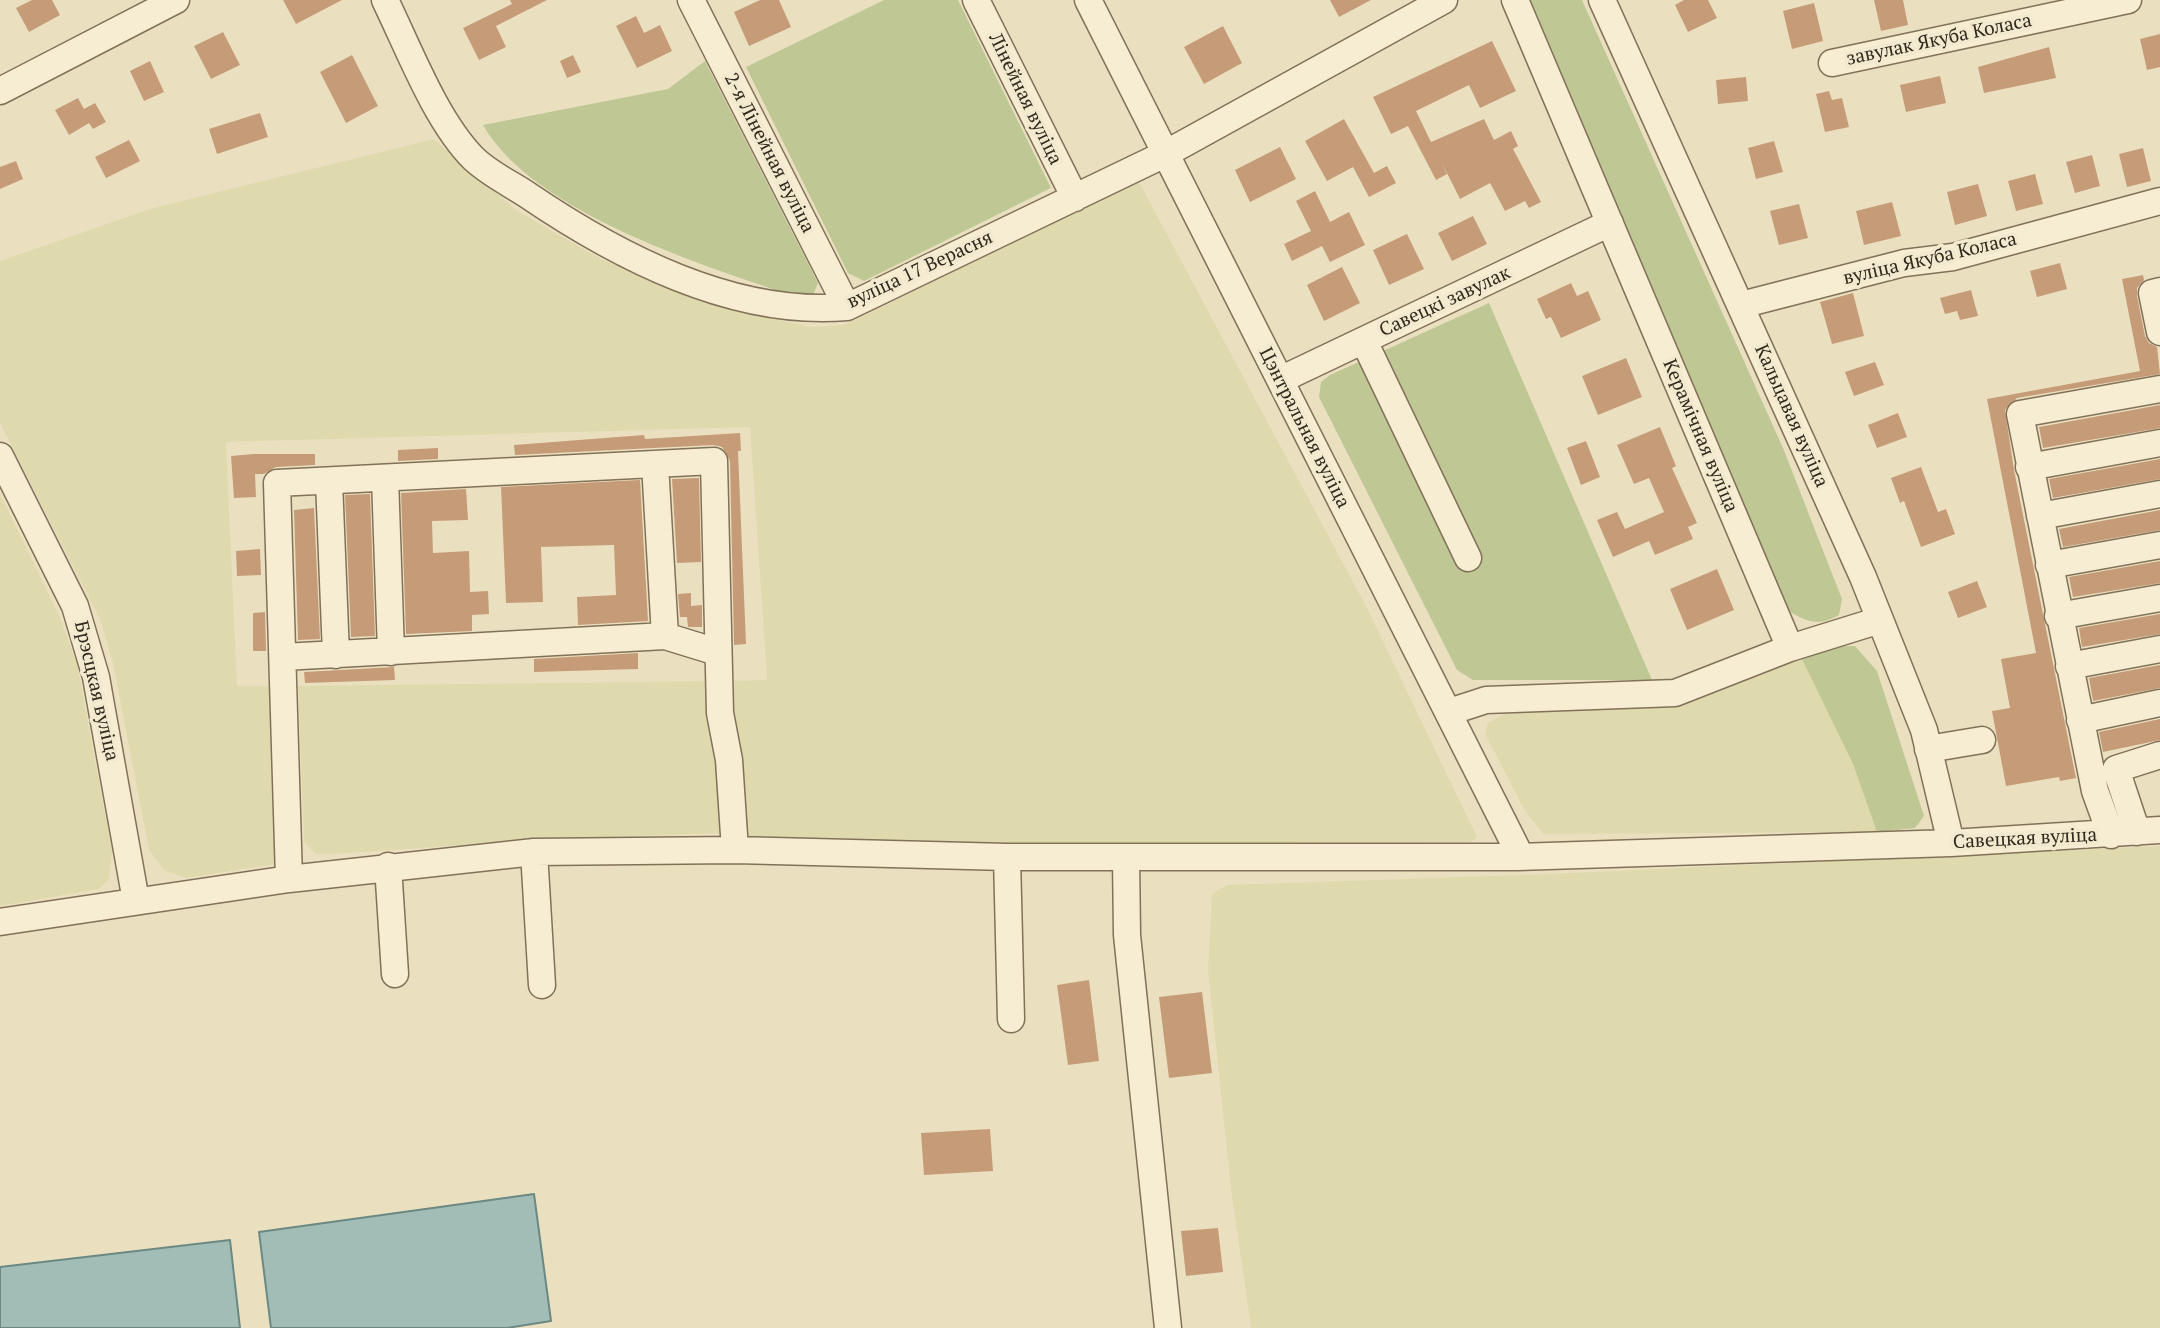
<!DOCTYPE html>
<html>
<head>
<meta charset="utf-8">
<style>
	body { margin:0 }
	canvas { display:block; background:#eae0c0 }
</style>
</head>
<body>
<canvas width="2160" height="1328"></canvas>
<script>
const context = document.querySelector('canvas').getContext('2d');
context.lineJoin = 'round';
function paint(path, color) {
  context.fillStyle = color;
  context.fill(path, 'evenodd');
}
function stroke(path, color, width, dash) {
  context.strokeStyle = color;
  context.lineWidth = width;
  context.lineCap = dash ? 'butt' : 'round';
  context.setLineDash(dash || []);
  context.stroke(path);
}
function label(font, color, halo, rows, align = 'center') {
  context.font = font + ' "PT Serif",serif';
  context.lineWidth = 7;
  context.setLineDash([]);
  context.textBaseline = 'middle';
  context.strokeStyle = halo;
  context.fillStyle = color;
  for (const [text, x, y, turn = 0] of rows) {
    context.save();
    context.translate(x, y);
    context.rotate((+turn || 0) * Math.PI / 180);
    context.textAlign = isNaN(turn) ? turn : align;
    if (halo) context.strokeText(text, 0, 0);
    context.fillText(text, 0, 0);
    context.restore();
  }
}
paint(new Path2D(`
	M 434,139 L 516,210 L 599,258 L 720,306 L 810,327 L 844,325 L 1139,182 L 1367,608 L 1477,837 L 1471,842 L 1080,844 L 745,842 L 727,681 L 767,680 L 750,427 L 226,442 L 237,686 L 273,686 L 276,864 L 186,878 L 165,871 L 149,850 L 113,663 L 100,619 L 0,423 L 0,261 L 153,208 Z
	M 0,494 L 59,615 L 77,664 L 112,851 L 109,879 L 99,889 L 0,906 Z
	M 1802,658 L 1853,764 L 1877,832 L 1543,834 L 1524,809 L 1485,734 L 1488,723 L 1509,711 L 1688,703 Z
	M 710,681 L 725,833 L 534,840 L 335,854 L 316,854 L 304,842 L 298,686 Z
	M 2160,846 L 2160,1328 L 1251,1328 L 1231,1189 L 1208,970 L 1212,894 L 1227,885 L 1549,874 Z`), '#dfdaae');
paint(new Path2D(`
	M 884,0 L 958,0 L 1051,188 L 864,281 L 848,273 L 746,67 Z
	M 1525,0 L 1582,0 L 1783,448 L 1842,599 L 1839,615 C 1819,626 1808,623 1789,611 Z
	M 705,61 L 818,283 L 813,295 L 800,298 C 707,267 533,213 483,125 L 668,89 Z
	M 1489,303 L 1652,680 L 1473,680 L 1457,670 L 1319,397 L 1321,382 L 1330,375 Z
	M 1839,646 L 1855,646 L 1877,671 L 1924,816 L 1915,828 L 1877,832 L 1853,764 L 1802,659 Z`), '#bfc795');
const water = new Path2D(`
	M 534,1194 L 551,1321 L 507,1328 L 271,1328 L 259,1232 Z
	M 230,1240 L 240,1328 L 0,1328 L 0,1267 Z`);
paint(water, '#a2bdb6');
stroke(water, '#6b8983', 2);
paint(new Path2D(`
	M 32,0 L 52,0 L 60,15 L 29,32 L 16,8 Z
	M 283,0 L 342,0 L 296,24 Z
	M 510,0 L 547,0 L 496,26 L 506,47 L 479,60 L 463,28 L 512,4 Z
	M 760,0 L 779,0 L 791,27 L 749,46 L 734,12 Z
	M 1330,0 L 1371,0 L 1339,17 Z
	M 1684,0 L 1708,0 L 1717,18 L 1688,32 L 1675,5 Z
	M 1874,0 L 1903,0 L 1908,25 L 1881,31 Z
	M 1814,3 L 1823,41 L 1792,49 L 1783,11 Z
	M 636,16 L 644,33 L 660,25 L 672,51 L 637,68 L 616,26 Z
	M 1223,26 L 1242,63 L 1204,84 L 1184,47 Z
	M 223,32 L 240,65 L 211,79 L 194,46 Z
	M 2160,34 L 2160,67 L 2147,70 L 2140,39 Z
	M 1492,41 L 1516,91 L 1480,108 L 1469,85 L 1416,111 L 1431,142 L 1484,119 L 1494,140 L 1511,131 L 1518,146 L 1513,149 L 1541,202 L 1529,208 L 1525,201 L 1505,211 L 1490,183 L 1460,199 L 1441,161 L 1447,174 L 1436,180 L 1408,126 L 1391,134 L 1373,97 Z
	M 2049,47 L 2056,78 L 1984,93 L 1978,67 Z
	M 352,55 L 378,106 L 346,123 L 320,72 Z
	M 573,55 L 581,72 L 567,78 L 560,61 Z
	M 150,61 L 164,92 L 144,101 L 130,71 Z
	M 1940,76 L 1946,103 L 1906,112 L 1900,85 Z
	M 1746,77 L 1748,101 L 1718,104 L 1716,80 Z
	M 1829,91 L 1832,100 L 1842,98 L 1849,127 L 1825,132 L 1816,94 Z
	M 78,98 L 84,109 L 95,103 L 106,122 L 93,129 L 89,123 L 69,135 L 55,110 Z
	M 260,113 L 268,137 L 217,154 L 209,129 Z
	M 1344,119 L 1374,173 L 1387,166 L 1396,183 L 1369,197 L 1353,167 L 1327,181 L 1305,141 Z
	M 129,140 L 140,161 L 106,178 L 95,157 Z
	M 1774,141 L 1783,172 L 1756,179 L 1748,148 Z
	M 1280,147 L 1296,179 L 1250,202 L 1235,170 Z
	M 2143,148 L 2151,181 L 2127,187 L 2119,154 Z
	M 2092,155 L 2100,186 L 2075,193 L 2066,162 Z
	M 16,161 L 23,179 L 0,189 L 0,167 Z
	M 2035,174 L 2043,204 L 2016,211 L 2008,181 Z
	M 1978,184 L 1987,216 L 1955,225 L 1947,192 Z
	M 1315,191 L 1330,222 L 1349,212 L 1365,245 L 1330,262 L 1322,246 L 1292,261 L 1284,244 L 1311,231 L 1296,201 Z
	M 1892,202 L 1901,236 L 1864,245 L 1856,211 Z
	M 1799,204 L 1808,238 L 1779,245 L 1770,211 Z
	M 1473,216 L 1487,244 L 1452,261 L 1438,233 Z
	M 1407,234 L 1424,269 L 1389,285 L 1373,250 Z
	M 2060,263 L 2067,289 L 2037,297 L 2030,271 Z
	M 1342,267 L 1360,303 L 1324,321 L 1307,285 Z
	M 2143,275 L 2144,280 L 2137,288 L 2137,296 L 2145,336 L 2149,343 L 2157,347 L 2160,374 L 2017,398 L 2005,410 L 2014,470 L 2076,778 L 2060,781 L 2059,777 L 2006,786 L 1992,711 L 2010,708 L 2001,659 L 2036,653 L 1987,399 L 2140,371 L 2122,279 Z
	M 1571,283 L 1577,296 L 1588,291 L 1601,320 L 1561,338 L 1551,317 L 1546,319 L 1537,299 Z
	M 1971,290 L 1978,316 L 1960,320 L 1957,311 L 1945,314 L 1940,298 Z
	M 1853,293 L 1864,336 L 1832,344 L 1820,302 Z
	M 1626,358 L 1642,397 L 1598,415 L 1582,376 Z
	M 1875,362 L 1884,385 L 1854,396 L 1845,372 Z
	M 2160,405 L 2160,428 L 2043,448 L 2039,427 Z
	M 1898,413 L 1907,437 L 1877,448 L 1868,425 Z
	M 1660,427 L 1676,466 L 1672,468 L 1697,523 L 1688,527 L 1693,539 L 1655,555 L 1649,541 L 1613,557 L 1597,520 L 1617,512 L 1625,529 L 1664,512 L 1649,478 L 1634,484 L 1617,445 Z
	M 740,433 L 741,451 L 738,451 L 746,644 L 734,645 L 730,461 L 722,447 L 713,445 L 515,455 L 514,445 L 644,435 L 645,439 Z
	M 1586,441 L 1600,477 L 1581,485 L 1567,448 Z
	M 438,448 L 438,459 L 398,461 L 398,450 Z
	M 254,454 L 315,454 L 315,465 L 276,467 L 264,474 L 255,474 L 256,497 L 234,498 L 231,456 Z
	M 2160,459 L 2160,479 L 2053,498 L 2049,479 Z
	M 1921,467 L 1938,512 L 1946,509 L 1955,534 L 1921,547 L 1904,501 L 1900,503 L 1891,478 Z
	M 699,478 L 701,562 L 677,563 L 672,479 Z
	M 640,480 L 648,621 L 578,625 L 577,597 L 616,595 L 614,545 L 541,547 L 543,602 L 506,603 L 501,487 Z
	M 466,489 L 468,520 L 432,521 L 433,553 L 469,551 L 470,592 L 488,591 L 489,614 L 472,615 L 472,631 L 406,634 L 401,493 Z
	M 370,494 L 375,636 L 351,637 L 345,495 Z
	M 314,508 L 320,639 L 298,640 L 294,510 Z
	M 2160,510 L 2160,530 L 2063,547 L 2059,529 Z
	M 260,549 L 261,575 L 237,576 L 236,551 Z
	M 2160,561 L 2160,583 L 2073,597 L 2069,577 Z
	M 1717,569 L 1734,610 L 1687,630 L 1670,589 Z
	M 1977,581 L 1987,607 L 1958,618 L 1948,592 Z
	M 691,593 L 691,606 L 702,605 L 702,627 L 688,627 L 687,617 L 680,617 L 678,594 Z
	M 265,612 L 266,651 L 253,651 L 253,613 Z
	M 2160,614 L 2160,634 L 2082,647 L 2079,628 Z
	M 638,653 L 638,669 L 534,672 L 534,659 Z
	M 2160,665 L 2160,688 L 2093,701 L 2089,678 Z
	M 394,667 L 395,680 L 305,683 L 304,672 Z
	M 2160,719 L 2160,740 L 2103,752 L 2099,732 Z
	M 1089,980 L 1099,1061 L 1068,1065 L 1057,985 Z
	M 1202,992 L 1212,1073 L 1169,1078 L 1159,997 Z
	M 990,1129 L 993,1171 L 924,1175 L 921,1133 Z
	M 1218,1228 L 1223,1272 L 1186,1276 L 1181,1231 Z`), '#c69c78');
const minor = new Path2D(`
	M 385,0 C 409,49 435,119 473,158 C 487,172 509,183 526,194 C 617,256 733,317 847,307 L 1165,154 L 1444,0
	M 691,0 L 847,307
	M 976,0 L 1075,198
	M 1088,0 L 1516,847 L 1517,857
	M 1515,0 L 1790,648
	M 1602,0 L 1863,577 L 1924,730 L 1951,843
	M 1832,63 L 2128,0
	M 0,91 L 176,0
	M 2160,291 L 2152,293 L 2160,332
	M 1741,305 L 1904,263 L 1953,257 L 2160,201
	M 1364,341 L 1468,558
	M 1280,380 L 1610,223
	M 0,456 L 75,606 L 96,677 L 136,901
	M 655,464 L 665,636 L 717,652
	M 2029,467 L 2160,443
	M 385,478 L 391,652
	M 329,481 L 336,655
	M 2040,516 L 2160,494
	M 2049,565 L 2160,545
	M 2058,616 L 2160,598
	M 283,657 L 665,636
	M 2069,666 L 2160,649
	M 1449,712 L 1486,700 L 1675,693 L 1790,648 L 1880,620
	M 2080,720 L 2160,703
	M 1928,749 L 1982,740
	M 2137,832 L 2116,769 L 2160,755
	M 2111,835 L 2095,791 L 2020,414 L 2160,389
	M 534,852 L 542,985
	M 1007,857 L 1011,1019
	M 1126,858 L 1127,935 L 1168,1328
	M 388,866 L 395,974
	M 289,879 L 277,483 L 714,461 L 720,713 L 729,760 L 735,850
	M 0,922 L 289,879 L 534,852 L 735,850 L 1007,857 L 1517,857 L 1951,843 L 2160,830`);
stroke(minor, '#827159', 29);
stroke(minor, '#f6edd2', 26);
label('19px', '#32281d', '#f2eacf', [
	["завулак Якуба Коласа",1939,40,-12],
	["Лінейная вуліца",1025,99,64],
	["2-я Лінейная вуліца",769,153,63],
	["вуліца Якуба Коласа",1930,259,-13],
	["вуліца 17 Верасня",920,270,-25],
	["Савецкі завулак",1445,302,-25],
	["Кальцавая вуліца",1791,416,66],
	["Цэнтральная вуліца",1304,428,63],
	["Керамічная вуліца",1700,436,67],
	["Брэсцкая вуліца",96,691,77],
	["Савецкая вуліца",2025,839,-3]
]);
</script>
</body>
</html>
